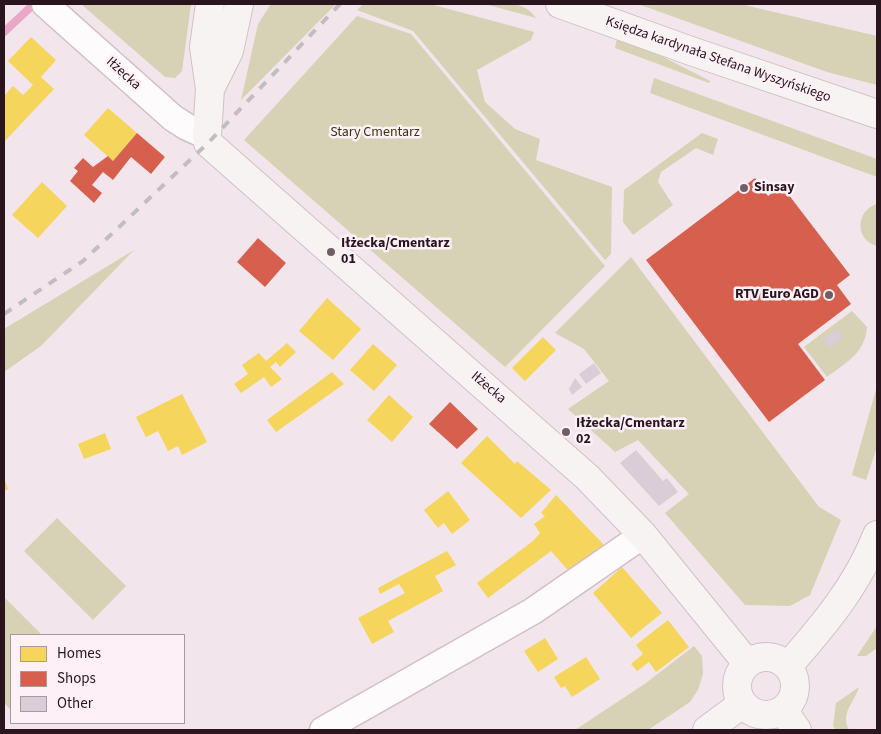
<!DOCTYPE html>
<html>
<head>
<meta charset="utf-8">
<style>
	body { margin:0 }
	#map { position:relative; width:881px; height:734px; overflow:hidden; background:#f2e5eb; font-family:"Source Sans 3",sans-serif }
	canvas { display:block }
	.frame { position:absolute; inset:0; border:5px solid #2a151f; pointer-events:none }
	.legend { position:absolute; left:10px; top:634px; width:175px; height:90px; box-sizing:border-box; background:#fdf0f6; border:1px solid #a998a0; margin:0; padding:6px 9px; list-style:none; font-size:15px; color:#2a151f }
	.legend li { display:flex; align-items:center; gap:10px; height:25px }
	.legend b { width:25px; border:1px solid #a998a0 }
</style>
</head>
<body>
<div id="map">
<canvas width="881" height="734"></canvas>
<div class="frame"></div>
<ul class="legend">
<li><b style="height:14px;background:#f6d55c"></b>Homes</li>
<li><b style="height:14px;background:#d6604d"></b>Shops</li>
<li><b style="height:14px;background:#dbcdd7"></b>Other</li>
</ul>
</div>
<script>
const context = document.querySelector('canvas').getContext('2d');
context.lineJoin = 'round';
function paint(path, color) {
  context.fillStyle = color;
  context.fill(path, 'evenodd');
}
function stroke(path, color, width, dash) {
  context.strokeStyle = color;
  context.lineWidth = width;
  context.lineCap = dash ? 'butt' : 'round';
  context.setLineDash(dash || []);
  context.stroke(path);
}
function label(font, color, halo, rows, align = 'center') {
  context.font = font + ' "Source Sans 3",sans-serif';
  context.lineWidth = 5;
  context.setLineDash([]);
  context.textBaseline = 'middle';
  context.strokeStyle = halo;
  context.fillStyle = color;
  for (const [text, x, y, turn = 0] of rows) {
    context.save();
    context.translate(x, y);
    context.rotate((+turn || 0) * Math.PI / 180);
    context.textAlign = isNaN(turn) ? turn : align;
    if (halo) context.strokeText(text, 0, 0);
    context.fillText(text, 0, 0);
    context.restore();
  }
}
paint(new Path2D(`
	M 81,4 L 191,4 L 182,71 L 175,78 L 165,77 Z
	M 271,4 L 336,4 L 241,100 L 258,24 Z
	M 363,4 L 430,4 L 534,32 L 531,40 L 477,70 L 485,102 L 515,129 L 540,139 L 536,160 L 612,187 L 611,254 L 605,260 L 413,31 L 357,10 Z
	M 485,4 C 505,4 523,0 536,18 Z
	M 638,4 L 740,4 L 877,36 L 877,85 L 827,72 Z
	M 357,16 L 411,34 L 605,266 L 505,367 L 244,140 Z
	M 617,38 L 644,47 L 710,81 L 709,83 L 615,48 Z
	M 654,78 L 877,159 L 877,177 L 650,93 Z
	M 702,133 L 718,139 L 713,155 L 696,148 L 661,172 L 658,182 L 673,205 L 633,235 L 623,222 L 624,190 Z
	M 877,204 L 877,246 C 854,240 856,210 877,204 Z
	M 134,250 L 41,346 L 4,372 L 4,329 Z
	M 631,257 L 819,507 L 841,520 L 810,595 L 790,606 L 745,605 L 665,513 L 689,494 L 638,440 L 615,452 L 568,409 L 609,381 L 584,349 L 555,333 Z
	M 852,311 L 867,327 C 865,354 846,362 827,377 L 804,347 Z
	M 877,386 L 877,447 L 866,480 L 852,475 Z
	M 57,518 L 126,586 L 93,620 L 24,551 Z
	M 4,597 L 42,635 L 11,635 L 11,710 L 4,703 Z
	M 877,626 L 877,648 L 866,656 L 857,656 Z
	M 694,646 L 702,656 L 703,674 L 698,690 L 690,702 L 648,730 L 575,730 L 646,683 Z
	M 859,687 C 854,703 840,713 849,730 L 836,730 L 833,726 L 836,703 Z`), '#d7d2b5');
paint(new Path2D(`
	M 31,37 L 56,60 L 41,77 L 54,89 L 4,142 L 4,96 L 13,86 L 23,95 L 33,85 L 8,61 Z
	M 108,108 L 137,133 L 113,161 L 84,135 Z
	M 42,182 L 67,206 L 38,238 L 12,215 Z
	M 327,298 L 361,329 L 333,360 L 299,331 Z
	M 543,337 L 556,350 L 525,381 L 512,368 Z
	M 287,343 L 296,352 L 280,367 L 276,362 L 270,367 L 282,379 L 271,387 L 264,377 L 241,393 L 234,384 L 248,374 L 242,365 L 259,353 L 266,361 Z
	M 373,344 L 397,365 L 374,391 L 350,370 Z
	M 332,372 L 344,384 L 276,432 L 267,420 Z
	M 182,394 L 207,442 L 182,455 L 178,446 L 168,451 L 158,431 L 146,437 L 136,417 Z
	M 389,395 L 413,417 L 392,442 L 367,420 Z
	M 105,433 L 111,449 L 84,459 L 78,444 Z
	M 487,436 L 515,464 L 517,461 L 551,490 L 521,518 L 461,463 Z
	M 4,478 L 8,489 L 4,491 Z
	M 448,491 L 470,520 L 452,534 L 444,523 L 438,528 L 424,510 Z
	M 556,495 L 607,548 L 574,577 L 551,551 L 488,598 L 477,583 L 533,541 L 540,533 L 534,524 L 545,516 L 541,513 Z
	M 447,551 L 456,565 L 435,576 L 443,591 L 388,621 L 394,632 L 372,644 L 358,618 L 405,593 L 399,584 L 380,594 L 378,588 Z
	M 622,567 L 662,613 L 631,638 L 593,593 Z
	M 668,620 L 689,647 L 656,672 L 649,662 L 637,671 L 631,664 L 643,654 L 636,645 Z
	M 545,638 L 558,659 L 538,672 L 524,651 Z
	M 586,657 L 600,679 L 572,697 L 565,686 L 561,688 L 554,677 Z`), '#f6d55c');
paint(new Path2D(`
	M 137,133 L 165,157 L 151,174 L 131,157 L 113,180 L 103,172 L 92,185 L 102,193 L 94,203 L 70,181 L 78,171 L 74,168 L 83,158 L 93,167 L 108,156 L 113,161 Z
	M 755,178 L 768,196 L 782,186 L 850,275 L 837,285 L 851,304 L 798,344 L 825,380 L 769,422 L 646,260 Z
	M 258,238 L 286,263 L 265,287 L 237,262 Z
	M 450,402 L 478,429 L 457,449 L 429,424 Z`), '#d6604d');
stroke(new Path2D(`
	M 4,32 L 34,4`), '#e8a8c7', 8);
paint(new Path2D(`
	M 836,329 L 843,337 L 830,348 L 823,339 Z
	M 594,363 L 601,373 L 586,384 L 579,374 Z
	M 575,378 L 582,387 L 572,395 L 569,389 Z
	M 636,450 L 663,481 L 667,478 L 678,492 L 659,506 L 620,463 Z`), '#dbcdd7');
const street = new Path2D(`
	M 45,4 L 173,118 L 187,127 L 207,136
	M 323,730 L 533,611 L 643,535`);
const secondary = new Path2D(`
	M 210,4 L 204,47 L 210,89 L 207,136 L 208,143 L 587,477 L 643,535 L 747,663
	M 560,4 L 691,51 L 877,114
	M 210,89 L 229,51 L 239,4
	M737 686a29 29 0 1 1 58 0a29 29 0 1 1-58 0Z
	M 788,666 C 824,625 857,586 877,535
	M 783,710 L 797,730
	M 707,730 L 742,704`);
stroke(street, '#d1c0c7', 29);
stroke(secondary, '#d1c0c7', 30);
stroke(street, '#fdfbfc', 26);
stroke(secondary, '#f7f3f2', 28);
stroke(new Path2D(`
	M 4,314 L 83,261 L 208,143 L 340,4`), '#c2bdbf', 4, [9, 9]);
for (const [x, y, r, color] of [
	[744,188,5,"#705e66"],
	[331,252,5,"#705e66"],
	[829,295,5,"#705e66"],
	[566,432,5,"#705e66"]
]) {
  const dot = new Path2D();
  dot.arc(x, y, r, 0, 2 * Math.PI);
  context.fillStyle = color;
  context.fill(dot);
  stroke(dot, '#fdf0f6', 2);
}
label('14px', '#2a151f', '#fdf0f6', [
	["Księdza kardynała Stefana Wyszyńskiego",718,60,19],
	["Iłżecka",123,74,42],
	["Iłżecka",488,388,40]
]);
label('14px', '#36370f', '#fdf0f6', [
	["Stary Cmentarz",375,133]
]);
label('bold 14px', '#2a151f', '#fdf0f6', [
	["Sinsay",754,188],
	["Iłżecka/Cmentarz",341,244],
	["01",341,260],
	["RTV Euro AGD",819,295,"right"],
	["Iłżecka/Cmentarz",576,424],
	["02",576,440]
], 'left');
</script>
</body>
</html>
